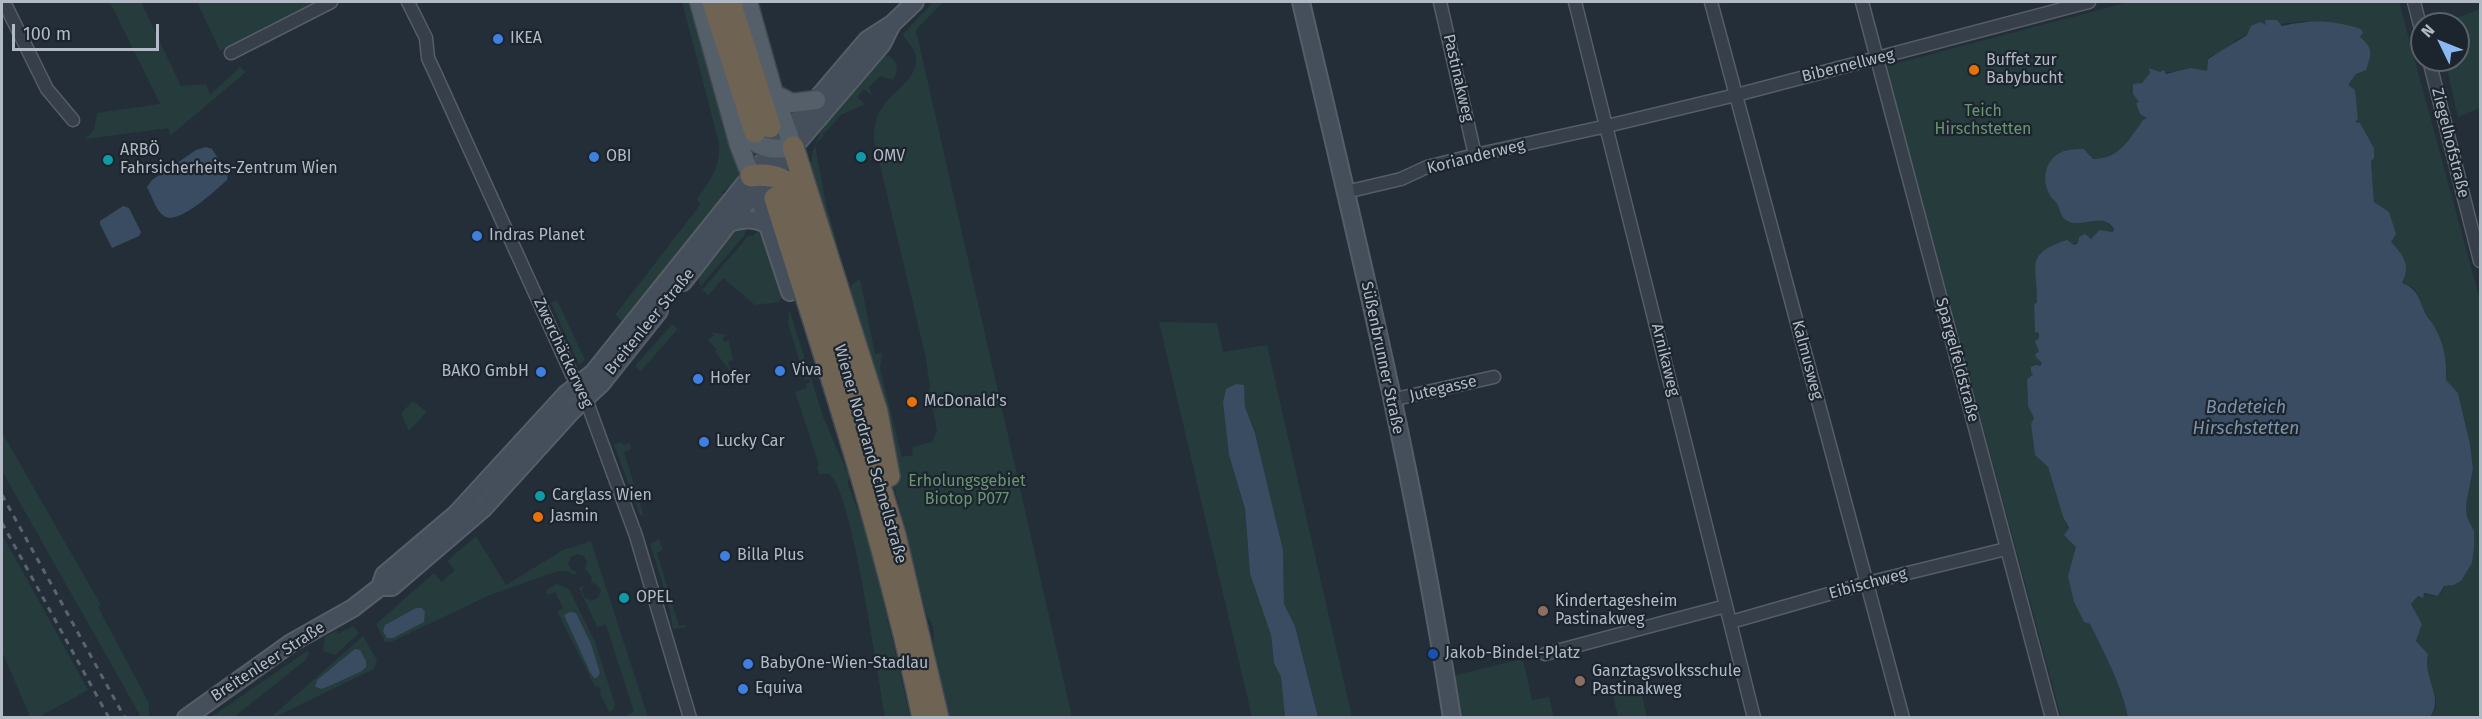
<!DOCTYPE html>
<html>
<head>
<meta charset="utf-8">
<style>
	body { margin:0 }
	#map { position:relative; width:2482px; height:719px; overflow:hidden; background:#232e39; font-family:"Fira Sans",sans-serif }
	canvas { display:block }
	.frame { position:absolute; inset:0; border:3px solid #b2bac5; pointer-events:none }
	.north { position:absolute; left:2410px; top:12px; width:60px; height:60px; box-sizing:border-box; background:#1c252e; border:2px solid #58616a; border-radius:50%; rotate:313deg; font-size:16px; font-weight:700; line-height:24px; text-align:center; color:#b2bac5 }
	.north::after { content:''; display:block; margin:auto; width:21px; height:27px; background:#8bb8f1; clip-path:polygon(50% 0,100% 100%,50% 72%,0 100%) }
	.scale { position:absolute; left:12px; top:24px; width:147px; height:27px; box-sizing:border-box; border:3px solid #b2bac5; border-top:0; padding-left:8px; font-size:18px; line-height:21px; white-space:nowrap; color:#b2bac5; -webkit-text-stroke:4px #1c252e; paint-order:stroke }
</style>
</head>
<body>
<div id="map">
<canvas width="2482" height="719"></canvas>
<div class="frame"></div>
<div class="north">N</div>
<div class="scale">100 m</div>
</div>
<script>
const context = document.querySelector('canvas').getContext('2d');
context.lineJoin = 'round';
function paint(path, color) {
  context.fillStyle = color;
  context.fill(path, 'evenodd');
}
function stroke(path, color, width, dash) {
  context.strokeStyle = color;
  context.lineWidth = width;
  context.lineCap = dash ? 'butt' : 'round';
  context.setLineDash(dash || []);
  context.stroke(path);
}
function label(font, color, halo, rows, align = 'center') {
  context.font = font + ' "Fira Sans",sans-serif';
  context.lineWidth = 4.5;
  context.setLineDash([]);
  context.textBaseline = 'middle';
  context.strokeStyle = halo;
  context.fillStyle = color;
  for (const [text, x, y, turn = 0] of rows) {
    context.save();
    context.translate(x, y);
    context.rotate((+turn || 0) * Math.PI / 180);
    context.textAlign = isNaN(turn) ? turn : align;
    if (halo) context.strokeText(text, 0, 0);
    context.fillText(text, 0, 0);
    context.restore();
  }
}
paint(new Path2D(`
	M 110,2 L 141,2 L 181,86 L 206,84 L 210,95 L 240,67 L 246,72 L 170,136 L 168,128 L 85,139 L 94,130 L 97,113 L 160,104 Z
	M 197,2 L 317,2 L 220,51 Z
	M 682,2 L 692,2 L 726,121 C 721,155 754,157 731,191 L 727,188 L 722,193 L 726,197 L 624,323 L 615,315 L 700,205 L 697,199 C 710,181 721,166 719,143 Z
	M 933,2 L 943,2 L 916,30 L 1072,717 L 949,717 L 933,642 C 935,631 933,624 927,616 L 896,493 L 865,338 L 851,291 L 852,284 L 860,279 L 875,354 L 882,353 L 880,369 L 902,457 L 913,455 L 912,447 L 932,442 L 937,430 L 929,393 L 930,386 L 925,354 L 874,140 C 874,128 875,118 882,108 C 892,92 918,79 916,58 C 915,47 906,43 903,34 Z
	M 2129,2 L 2399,2 L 2480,300 L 2480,717 L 2430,717 C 2433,714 2436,710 2436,705 C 2437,692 2422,655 2416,642 L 2422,624 L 2411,604 C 2424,589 2423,596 2438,596 L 2441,593 L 2444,586 L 2454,585 L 2461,581 L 2472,563 L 2474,548 L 2474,531 L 2467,517 L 2466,505 L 2473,469 L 2470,444 L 2458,393 L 2446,380 C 2448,354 2438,335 2426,313 C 2421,305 2419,296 2413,287 L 2402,284 L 2391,242 L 2389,212 L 2374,202 L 2371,161 L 2374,148 L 2360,123 L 2354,123 L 2348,85 L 2356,74 L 2360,37 L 2363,33 L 2304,21 L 2266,26 L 2237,39 L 2227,49 L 2208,58 L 2207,71 L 2150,73 L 2134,94 L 2139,102 L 2136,103 L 2148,117 L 2143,120 C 2129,139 2120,159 2093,159 L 2084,149 L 2050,195 L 2072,222 C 2084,222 2110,215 2114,232 L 2098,230 L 2091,239 L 2040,253 C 2032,271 2038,284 2037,302 L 2034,305 L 2035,331 L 2039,333 L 2039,352 L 2036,353 L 2042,363 L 2032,377 L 2027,379 L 2028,406 L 2034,418 L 2035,455 L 2048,467 L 2063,517 L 2076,547 L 2074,602 L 2084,622 L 2090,624 C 2105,655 2121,684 2128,717 L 2061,717 L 1886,66 Z
	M 2480,9 L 2480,108 L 2458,117 L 2445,60 L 2458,60 L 2458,24 L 2441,24 Z
	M 885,55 C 898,58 900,70 893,80 L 880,76 L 869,87 L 872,96 L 864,89 L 857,97 L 865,104 L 841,115 L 826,132 L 823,133 L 824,135 L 815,145 L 826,203 L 842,263 L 842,272 L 806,163 L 812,162 C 809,133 865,77 885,55 Z
	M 748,224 L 744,236 L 700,287 L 699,277 L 738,229 Z
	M 761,228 L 781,298 L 779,302 L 755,305 L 723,278 L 709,295 L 702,290 L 748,236 L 753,236 Z
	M 557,300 L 585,360 L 579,365 L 551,303 Z
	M 789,309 L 824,419 L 849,476 L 848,484 L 869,539 L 910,717 L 885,717 C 878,680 852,489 829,474 L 819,474 L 817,466 L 819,465 L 795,392 L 807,388 L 806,384 L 810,382 L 809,379 L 805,380 L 788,323 Z
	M 1159,322 L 1217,323 L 1223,352 L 1267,345 L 1352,717 L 1318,717 L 1295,626 L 1284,604 L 1283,550 L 1255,433 L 1245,407 L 1244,385 L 1229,455 L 1245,509 L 1250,574 L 1271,635 L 1274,663 L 1281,677 L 1285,717 L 1252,717 Z
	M 672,324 L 682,334 L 677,330 L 641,371 L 635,366 Z
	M 711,332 L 727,335 L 722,338 L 725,342 L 729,340 L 733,360 L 728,362 L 732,373 L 715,352 L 717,350 L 708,340 L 714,335 Z
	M 413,401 L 427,412 L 409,431 L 401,413 Z
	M 2,432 L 101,605 L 98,607 L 149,703 L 149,717 L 141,717 L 2,471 Z
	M 621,442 L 623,445 L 630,443 L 631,449 L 624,452 L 644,516 L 640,515 L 614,445 Z
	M 2,534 L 88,690 L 39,717 L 30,717 L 2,651 Z
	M 476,536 L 506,585 L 563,550 L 591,541 L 648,717 L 628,717 L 627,715 L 634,712 L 606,625 L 597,627 L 579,588 L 584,585 L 582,592 L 585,598 L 592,601 L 598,598 L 601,591 L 597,585 L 591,582 L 592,578 L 585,569 L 587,562 L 584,556 L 577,554 L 571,557 L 568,563 L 571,570 L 578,572 L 573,575 L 568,571 L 558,571 L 490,595 L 391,642 L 385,642 L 376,624 L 434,573 L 442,582 L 455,570 L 447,561 Z
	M 659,539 L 663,550 L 657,553 L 679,626 L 686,625 L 686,627 L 673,629 L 667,597 L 650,544 Z
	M 557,584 L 569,589 L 595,642 L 615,705 L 613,710 L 609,712 L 600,694 L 601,692 L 598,686 L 595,687 L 559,615 L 557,612 L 563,608 L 555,592 L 548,595 L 546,590 Z
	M 353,626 L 359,633 L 335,655 L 323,651 L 325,637 L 336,631 L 338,634 Z
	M 363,636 L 377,660 L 374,669 L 275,717 L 270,718 Z
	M 307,651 L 309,652 L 307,659 L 234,717 L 211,717 Z
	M 1523,659 L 1532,700 L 1549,697 L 1554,717 L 1461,717 L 1451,676 Z
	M 1639,682 L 1647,717 L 1618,717 L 1611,688 Z`), '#263b3b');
paint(new Path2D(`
	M 2265,20 L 2277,20 L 2282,26 C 2311,19 2334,20 2361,29 L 2363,33 L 2360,37 C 2373,48 2372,53 2366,70 L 2356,74 L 2348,85 L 2355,90 L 2358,119 L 2355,122 L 2360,123 L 2374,148 L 2374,158 L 2371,161 L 2374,202 L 2389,212 L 2396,234 L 2391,242 C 2404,256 2411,265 2402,283 C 2417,289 2418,296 2424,310 C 2426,316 2431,321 2434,326 C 2444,344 2447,360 2446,380 L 2458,393 L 2470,444 L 2473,469 L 2466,505 L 2467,517 L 2474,531 L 2474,548 L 2472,563 L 2461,581 L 2454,585 L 2444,586 L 2438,596 L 2424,593 L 2423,598 L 2418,596 L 2411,604 L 2422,624 L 2416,641 L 2428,654 C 2422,676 2445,698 2430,717 L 2128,717 C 2121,684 2105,655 2090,624 L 2084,622 L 2074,602 L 2068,576 L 2076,547 L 2064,535 L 2069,528 L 2063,517 L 2048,467 L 2035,455 L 2031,424 L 2034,418 L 2028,406 L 2027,379 L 2033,375 L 2031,372 L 2031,367 L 2036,365 L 2040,366 L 2042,363 L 2035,356 L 2036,353 L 2039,352 L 2035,341 L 2039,338 L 2039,333 L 2035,332 L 2034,305 L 2037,302 C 2038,266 2023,254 2067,240 L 2074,245 L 2078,243 L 2079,237 L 2085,234 L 2091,239 L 2099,230 L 2113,232 L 2114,229 C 2103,211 2080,230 2066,220 C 2061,217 2061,213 2059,208 C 2058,204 2054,200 2051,197 C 2043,185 2043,169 2053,158 C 2062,149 2072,149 2084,149 L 2093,159 C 2120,159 2129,139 2143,120 L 2147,118 L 2140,114 L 2136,103 L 2139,102 L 2133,94 L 2133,84 L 2142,83 L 2150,73 L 2149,68 L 2160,72 L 2164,70 L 2166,74 L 2190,68 L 2207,71 L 2208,59 L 2247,35 L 2251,26 L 2260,22 L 2266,25 Z
	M 206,147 L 212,149 L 228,174 L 227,180 C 216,190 178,226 164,216 C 156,211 152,196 147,187 L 152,180 L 196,150 Z
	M 123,206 L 129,208 L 141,232 L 139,236 L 112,248 L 100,224 L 100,221 Z
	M 1236,384 L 1244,385 L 1245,407 L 1255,433 L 1283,550 L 1284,604 L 1295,626 L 1318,717 L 1285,717 L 1281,677 L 1274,663 L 1271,635 L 1250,574 L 1245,509 L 1229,455 L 1223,402 L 1226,389 Z
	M 416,608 L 422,608 L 425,612 L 424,622 L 393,638 L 387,638 L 383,631 L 385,625 Z
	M 570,612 L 576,613 L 591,644 L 600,673 L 597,678 L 594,678 L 590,672 L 564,615 Z
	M 355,649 L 360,650 L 366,661 L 366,667 L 362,671 L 327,687 L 322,689 L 315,687 L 317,680 Z`), '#394c62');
const street = new Path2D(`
	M 4,2 L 47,89 L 73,120
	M 408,2 L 426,38 L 428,58 L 435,73 L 572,375 L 580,383 L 636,536 L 690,718
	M 1440,2 L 1475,155
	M 1575,2 L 1754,718
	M 1711,2 L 1903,718
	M 1862,2 L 2052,718
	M 2414,2 L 2422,33
	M 231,53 L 331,2
	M 2429,60 L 2480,261
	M 1346,192 L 1401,179 L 1427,167 L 1475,155 L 1607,126 L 1740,94 L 2089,2
	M 1391,400 L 1494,377
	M 1731,622 L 1867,583 L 2006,549
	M 1545,654 L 1726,606`);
const secondary = new Path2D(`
	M 1301,2 C 1357,239 1415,477 1452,718
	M 754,183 L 790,292
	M 729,223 C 745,218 755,218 770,226
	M 683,282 L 729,223 L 882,44 L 892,24
	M 380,587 L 392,587 L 483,509 L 571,412 L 601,384 L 659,311
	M 186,718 L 291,643 L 353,608 L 380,587 L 384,575 L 456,514 L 566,394 L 593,373 L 751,176 L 867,40 L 892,24 L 915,2`);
const primary = new Path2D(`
	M 699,2 L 739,145 L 751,176
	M 724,92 C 741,124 748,157 793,147 L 774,94 L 748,2
	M 774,94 L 792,103 L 816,100`);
const highway = new Path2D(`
	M 713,2 L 755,132
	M 730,2 L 770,127
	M 793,147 L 877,412 L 889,476
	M 751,176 C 774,172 791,182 807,197
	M 790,193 L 895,535 L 938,718
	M 775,198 C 829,370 886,541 923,718`);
stroke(street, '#555d67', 15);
stroke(secondary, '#555d67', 20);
stroke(primary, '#404952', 21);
stroke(highway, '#424a54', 24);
stroke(street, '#37404a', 12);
stroke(secondary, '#454f5c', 16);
stroke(primary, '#555f6a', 18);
stroke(highway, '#6f6354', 21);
stroke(new Path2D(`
	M 2,495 L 125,718
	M 2,523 L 109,718`), '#596470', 3, [6, 6]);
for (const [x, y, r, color] of [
	[498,39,6,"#3f7fe0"],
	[1974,70,6,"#e8710a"],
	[594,157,6,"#3f7fe0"],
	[861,157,6,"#0f9aa8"],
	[108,160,6,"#0f9aa8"],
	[477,236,6,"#3f7fe0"],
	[780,371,6,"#3f7fe0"],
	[541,372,6,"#3f7fe0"],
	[698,379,6,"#3f7fe0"],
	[912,402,6,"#e8710a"],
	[704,442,6,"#3f7fe0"],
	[540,496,6,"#0f9aa8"],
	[538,517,6,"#e8710a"],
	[725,556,6,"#3f7fe0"],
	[624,598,6,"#0f9aa8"],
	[1543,611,6,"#8d6e63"],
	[1433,654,6,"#1a4fb4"],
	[748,664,6,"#3f7fe0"],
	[1580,681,6,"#8d6e63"],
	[743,689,6,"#3f7fe0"]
]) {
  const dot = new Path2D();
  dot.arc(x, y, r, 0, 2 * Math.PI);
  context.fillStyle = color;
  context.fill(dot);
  stroke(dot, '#1c252e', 2);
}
label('16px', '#b2bac5', '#1c252e', [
	["IKEA",510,39],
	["Buffet zur",1986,61],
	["Babybucht",1986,79],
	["ARBÖ",120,151],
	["Fahrsicherheits-Zentrum Wien",120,169],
	["OBI",606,157],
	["OMV",873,157],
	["Indras Planet",489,236],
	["Viva",792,371],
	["BAKO GmbH",529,372,"right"],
	["Hofer",710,379],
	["McDonald's",924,402],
	["Lucky Car",716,442],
	["Carglass Wien",552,496],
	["Jasmin",550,517],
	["Billa Plus",737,556],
	["OPEL",636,598],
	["Kindertagesheim",1555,602],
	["Pastinakweg",1555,620],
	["Jakob-Bindel-Platz",1445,654],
	["BabyOne-Wien-Stadlau",760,664],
	["Ganztagsvolksschule",1592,672],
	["Pastinakweg",1592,690],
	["Equiva",755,689]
], 'left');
label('16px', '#b2bac5', '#1c252e', [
	["Bibernellweg",1848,66,-14],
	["Pastinakweg",1458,78,77],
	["Ziegelhofstraße",2450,143,76],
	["Korianderweg",1476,157,-14],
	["Breitenleer Straße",650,322,-51],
	["Zwerchäckerweg",563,353,65],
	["Süßenbrunner Straße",1382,358,78],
	["Arnikaweg",1665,360,76],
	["Kalmusweg",1807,360,75],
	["Spargelfeldstraße",1957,360,75],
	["Jutegasse",1443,389,-13],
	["Wiener Nordrand Schnellstraße",870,454,74],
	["Eibischweg",1868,584,-15],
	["Breitenleer Straße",268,662,-33]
]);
label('16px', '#6a9572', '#1c252e', [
	["Teich",1983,112],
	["Hirschstetten",1983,130],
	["Erholungsgebiet",967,482],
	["Biotop P077",967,500]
]);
label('italic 18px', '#7c92ac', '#1c252e', [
	["Badeteich",2246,408],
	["Hirschstetten",2246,429]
]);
</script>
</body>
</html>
